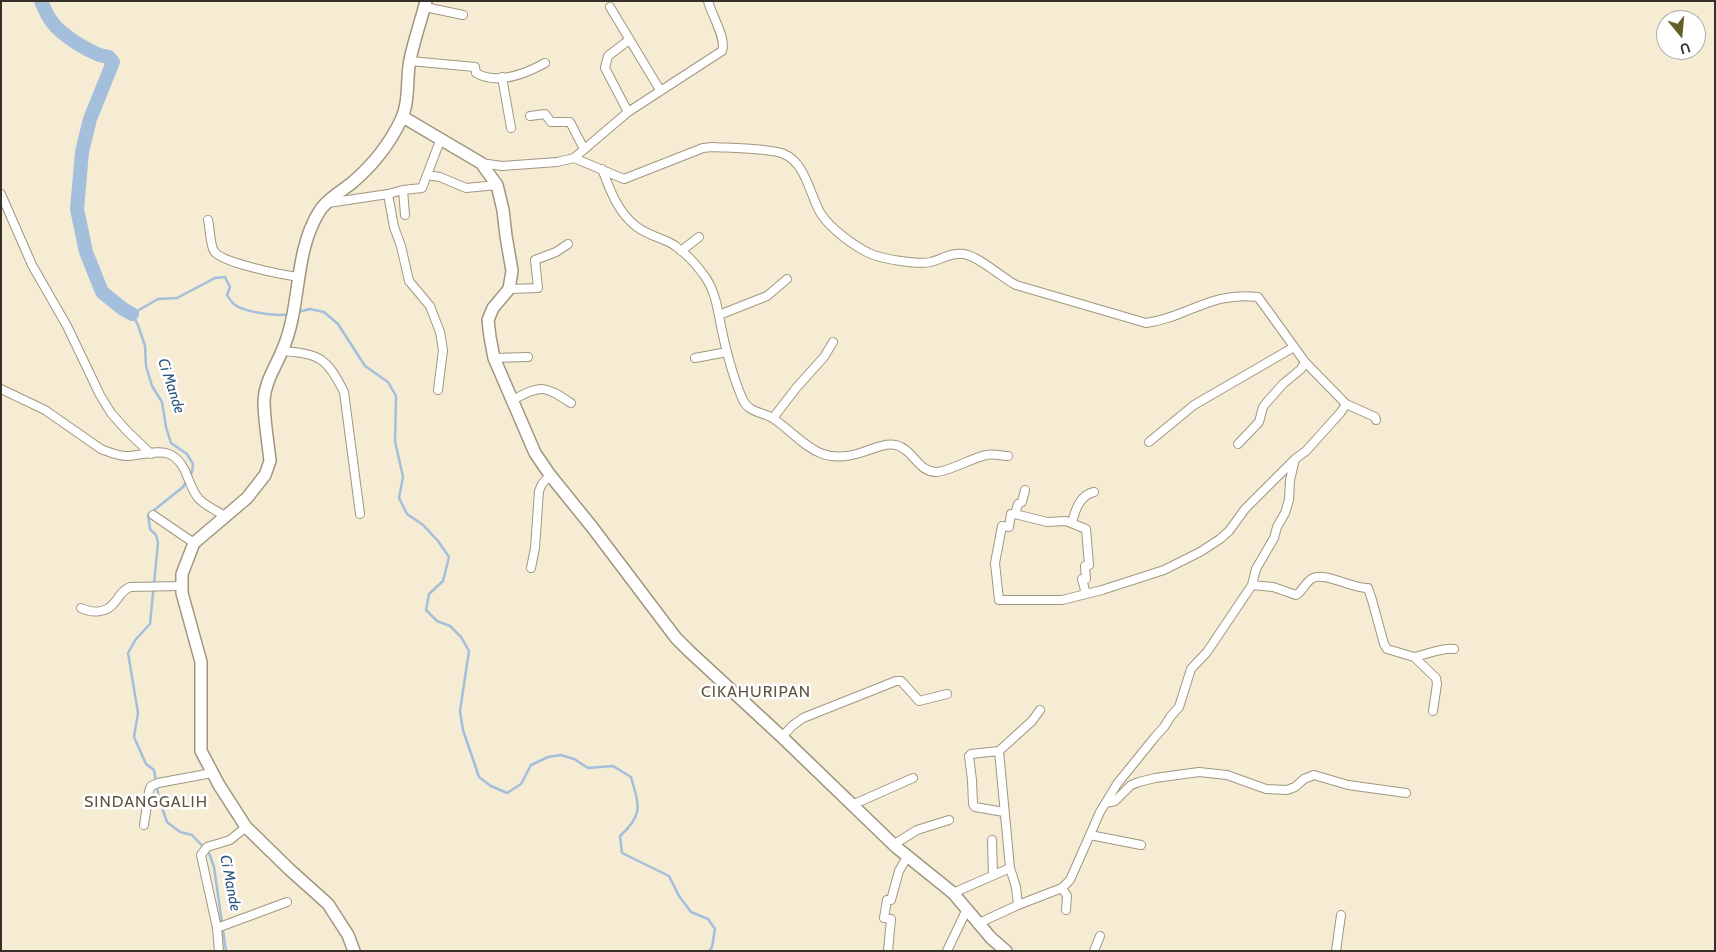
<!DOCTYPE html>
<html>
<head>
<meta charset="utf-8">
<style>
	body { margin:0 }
	#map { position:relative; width:1716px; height:952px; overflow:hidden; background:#f6ebd3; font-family:Cabin,sans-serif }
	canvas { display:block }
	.frame { position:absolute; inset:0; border:2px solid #353128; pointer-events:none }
	.north { position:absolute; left:1656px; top:10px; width:50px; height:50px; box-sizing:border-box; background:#fff; border:1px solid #aeada9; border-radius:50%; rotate:163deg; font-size:14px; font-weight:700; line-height:20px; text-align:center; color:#353128 }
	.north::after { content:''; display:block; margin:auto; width:18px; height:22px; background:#665f2b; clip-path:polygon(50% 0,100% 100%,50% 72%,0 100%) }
</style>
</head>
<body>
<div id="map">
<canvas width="1716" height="952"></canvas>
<div class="frame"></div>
<div class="north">U</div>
</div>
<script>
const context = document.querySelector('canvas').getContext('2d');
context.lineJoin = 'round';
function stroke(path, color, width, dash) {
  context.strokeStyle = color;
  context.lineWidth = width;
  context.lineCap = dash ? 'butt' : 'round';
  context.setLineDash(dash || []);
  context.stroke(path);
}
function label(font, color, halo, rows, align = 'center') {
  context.font = font + ' Cabin,sans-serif';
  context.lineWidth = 5;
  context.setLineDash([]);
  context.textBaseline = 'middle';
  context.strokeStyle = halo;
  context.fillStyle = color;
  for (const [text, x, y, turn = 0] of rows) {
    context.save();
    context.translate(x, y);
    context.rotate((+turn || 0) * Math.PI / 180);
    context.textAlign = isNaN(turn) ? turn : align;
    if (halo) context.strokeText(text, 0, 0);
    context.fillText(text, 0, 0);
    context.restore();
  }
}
stroke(new Path2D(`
	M 298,312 L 310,309 L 324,312 L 338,324 L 365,366 L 388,382 L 396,396 L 395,441 L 403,477 L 399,498 L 407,514 L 423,525 L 438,541 L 449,557 L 443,581 L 429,594 L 426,610 L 437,621 L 450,626 L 461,637 L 469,651 L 460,711 L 463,730 L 479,777 L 491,786 L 507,793 L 521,784 L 531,765 L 548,757 L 561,755 L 574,759 L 588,768 L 613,766 L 631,777 C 639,806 644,814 620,836 L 622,853 L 669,876 L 679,896 L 691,912 L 708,919 L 715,929 L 712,947 L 709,951
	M 226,951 L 214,867 L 209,853 L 192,835 L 180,832 L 167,822 L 159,799 L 154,770 L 146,764 L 134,737 L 138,713 L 128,653 L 136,639 L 150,624 L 158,543 L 156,535 L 150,529 L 148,515 L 183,487 L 192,472 L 193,464 L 187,454 L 171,443 L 166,427 L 162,402 L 152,386 L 146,366 L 145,346 L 138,325 L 132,314 L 158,299 L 177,298 L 215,278 L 225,277 L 230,287 L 227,295 C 229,298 232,303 235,305 C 245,312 278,317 290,314`), '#a3bfdb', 2.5);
stroke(new Path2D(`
	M 41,1 C 44,8 47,16 52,22 C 61,35 94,56 109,57 L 113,62 L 90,119 L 82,152 L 77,209 L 86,252 L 102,292 L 123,309 L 132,314`), '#a3bfdb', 14);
const street = new Path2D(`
	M 425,7 L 463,15
	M 610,7 L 660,90
	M 410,61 L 475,67 L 476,73 C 497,85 525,74 545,63
	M 502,77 L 511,128
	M 628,112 L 605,68 L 608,56 L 629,40
	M 530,116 L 545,114 L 551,122 L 570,122 L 584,149
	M 574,158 L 628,112 L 722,51 C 727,39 711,14 708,1
	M 481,163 L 502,166 L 557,162 L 574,158 L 624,179 L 703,148 L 712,147 C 730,148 769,148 784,154 C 806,163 810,196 821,214 C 831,229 855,247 871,254 C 883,259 918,265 931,262 C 942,259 952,252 964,254 C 980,257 1001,277 1016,285 L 1146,323 C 1189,317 1210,291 1258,297 L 1305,362 L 1346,404
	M 602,169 C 610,190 618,213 637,227 C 649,236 663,238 674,245 C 684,252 696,264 703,274 C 716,290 718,312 722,331 C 727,354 733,378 743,400 C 749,413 764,412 774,419 C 805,441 817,466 860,453 C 872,449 884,443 896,445 C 913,449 918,472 936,472 C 948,472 972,458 986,455 C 994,453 1000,456 1008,456
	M 427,175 L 440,177 L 466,188 L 497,185
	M 403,190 L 405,215
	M 1,194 L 32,265 L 67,326 L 100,395 L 111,413 L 127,431 L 151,454
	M 388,194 L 403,190 L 422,188 L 441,138
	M 328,203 L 388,194 L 394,227 L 401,246 L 409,281 L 430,306 L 440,332 L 443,350 L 438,390
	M 208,220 C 210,228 210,245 214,251 C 221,263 284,275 299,277
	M 681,251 L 699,237
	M 509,289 L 538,288 L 535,260 L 556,252 L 568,244
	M 719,315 L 767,296 L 787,279
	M 283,351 C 320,354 327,358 344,392 L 360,514
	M 494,358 L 528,357
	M 695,358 L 727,352
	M 1,389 L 45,410 L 101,449 C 109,452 117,456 127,456 C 140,456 157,449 169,454 C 188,462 187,486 199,499 C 206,506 217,511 225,516
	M 513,400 C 541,384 545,386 571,403
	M 773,418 L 797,387 L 824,357 L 833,342
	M 1149,442 L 1194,405 L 1294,347
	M 1238,444 L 1259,422 L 1263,407 L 1267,402 L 1283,384 L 1301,369 L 1305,362
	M 1025,490 L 1022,502 L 1018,504 L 1015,514 L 1011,514 L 1009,527 L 1002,526 L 995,563 L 999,600 L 1062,600 L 1102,590 L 1164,570 L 1200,552 L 1220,539 L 1229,531 L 1245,509 L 1295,459
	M 1015,514 L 1047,522 L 1066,521 L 1086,529 L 1089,565 L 1085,566 L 1086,579 L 1082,579 L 1086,594
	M 153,515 L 194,543
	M 1072,523 C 1075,510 1080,495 1094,492
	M 531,568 L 535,548 L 539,491 L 542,484 L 550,475
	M 1252,585 L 1273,587 L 1296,595 C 1303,591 1305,582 1313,578 C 1325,572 1351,588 1368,588 L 1372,600 L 1384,644 L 1387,649 L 1414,657 L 1436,678 L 1437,684 L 1433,711
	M 81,608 C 92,613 106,614 115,602 C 120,596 121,591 130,587 L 181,586
	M 1414,657 C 1424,655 1445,647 1454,649
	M 782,737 L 792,726 L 803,718 L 896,681 L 901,681 L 903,683 L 919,701 L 947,694
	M 999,751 L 1032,721 L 1040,710
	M 1106,803 L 1115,801 L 1131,785 L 1139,782 L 1155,778 L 1199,772 L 1227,775 L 1266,789 L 1287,790 L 1295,787 L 1304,779 L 1314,775 L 1348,785 L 1406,793
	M 852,805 L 913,778
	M 144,825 L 149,791 L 151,786 L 158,783 L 212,773
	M 1090,835 L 1141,845
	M 992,840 L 993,875
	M 893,845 L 917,830 L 949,820
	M 1010,868 L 1016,887 L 1018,905
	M 1062,888 L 1067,896 L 1066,910
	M 953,893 L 1010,868 L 999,751 L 971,754 L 969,756 L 972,780 L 973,804 L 975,807 L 1004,812
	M 977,924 L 1018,905 L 1062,888 L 1070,880 L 1100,812 L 1117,784 L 1155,737 L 1164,727 L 1171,716 L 1179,707 L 1191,669 L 1207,652 L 1252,585 L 1256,569 L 1274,538 L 1277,527 L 1285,513 L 1289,500 L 1290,480 L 1295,459 L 1306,451 L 1341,412 L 1346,404 L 1375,417 L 1376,420
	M 217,928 L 287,902
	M 219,951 L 217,928 L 201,855 L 207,847 L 230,840 L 246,827
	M 888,951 L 891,919 L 884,918 L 887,900 L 891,900 L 899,871 L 907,857
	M 947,951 L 967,909
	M 1094,951 L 1100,936
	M 1336,951 L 1341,915`);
const secondary = new Path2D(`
	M 403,117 L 481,163 L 497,185 L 503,210 L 506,236 L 512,271 L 509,289 L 493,308 L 488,320 L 490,337 L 494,358 L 535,453 L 550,475 L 592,527 L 676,638 L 689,651 L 782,737 L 896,847 L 953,893 L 991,938 L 1006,951
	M 354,951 L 348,935 L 328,904 L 289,869 L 246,827 L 219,785 L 201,751 L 201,662 L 182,593 L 182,574 L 194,543 L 247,498 L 265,475 L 270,461 C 268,441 264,420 264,400 C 265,382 275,368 282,351 C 302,307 293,254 319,212 C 326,200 342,191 353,182 C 374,164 389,145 401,120 C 410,101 406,79 410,60 C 414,40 421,21 426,1`);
stroke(street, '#a19780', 10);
stroke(secondary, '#a19780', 14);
stroke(street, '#fff', 8);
stroke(secondary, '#fff', 11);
label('italic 15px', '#2e587f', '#fff', [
	["Ci Mande",171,386,72],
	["Ci Mande",230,883,79]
]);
context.letterSpacing = '1px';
label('16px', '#5e5540', '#fff', [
	["CIKAHURIPAN",756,692],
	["SINDANGGALIH",146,802]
]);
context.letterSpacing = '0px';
</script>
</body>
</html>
